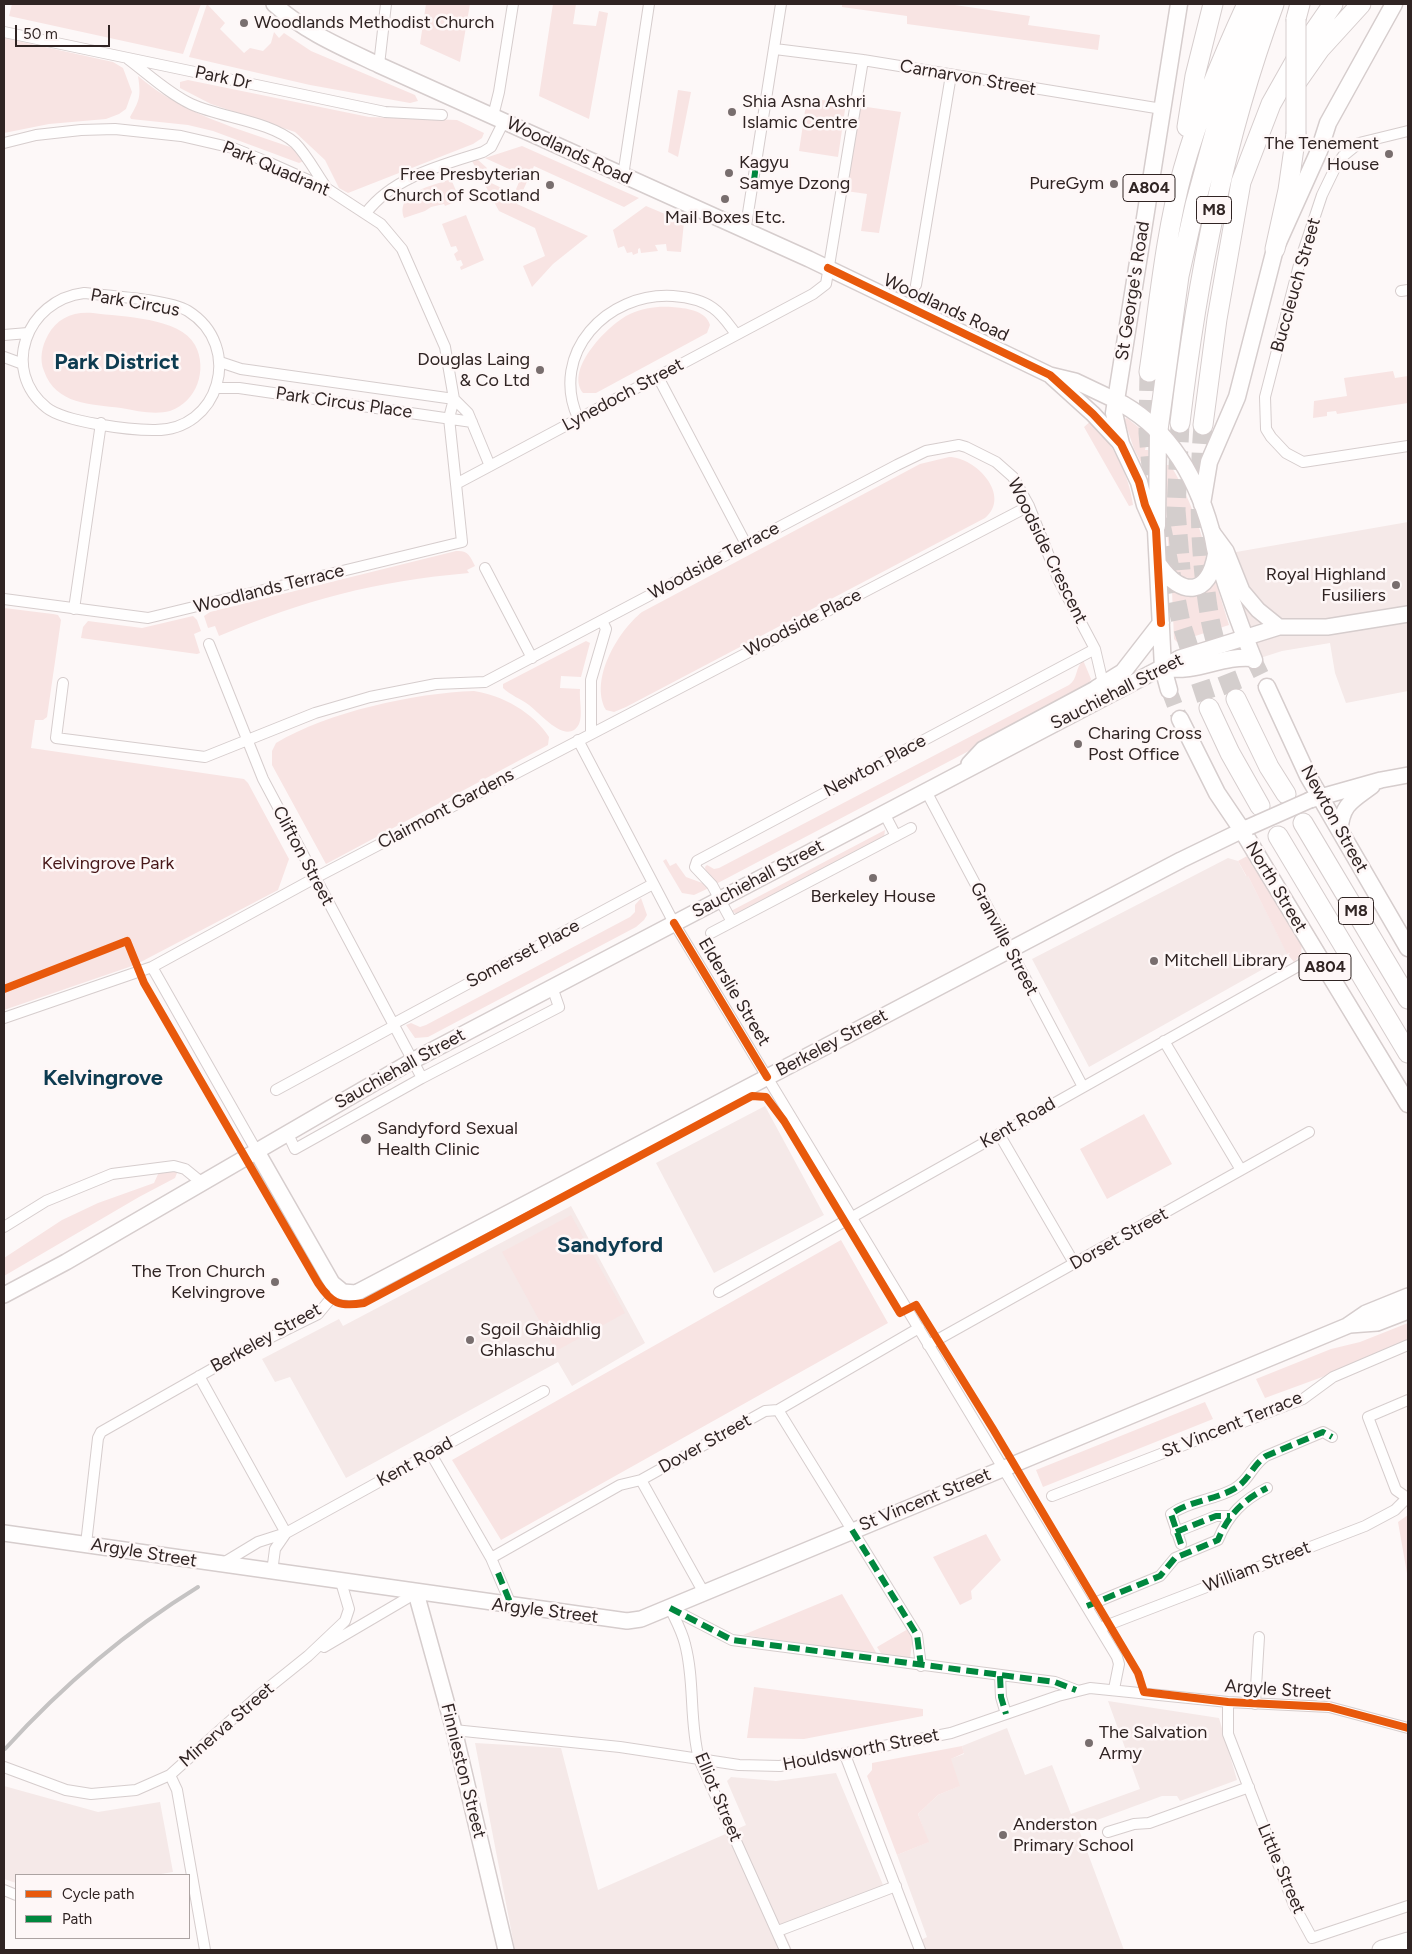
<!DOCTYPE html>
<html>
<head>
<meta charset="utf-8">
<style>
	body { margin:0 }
	#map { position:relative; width:1412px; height:1954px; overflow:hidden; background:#fdf8f8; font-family:Figtree,sans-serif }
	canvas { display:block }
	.frame { position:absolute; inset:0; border:5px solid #302423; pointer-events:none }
	.legend { position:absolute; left:15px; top:1874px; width:175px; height:65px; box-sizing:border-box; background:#fef7f7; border:1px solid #aca3a2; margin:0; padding:6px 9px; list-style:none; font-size:15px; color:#302423 }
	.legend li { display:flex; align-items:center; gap:10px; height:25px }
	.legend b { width:25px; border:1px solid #aca3a2 }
	.scale { position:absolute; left:15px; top:25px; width:95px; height:22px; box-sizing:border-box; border:2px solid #302423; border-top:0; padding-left:6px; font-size:15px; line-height:18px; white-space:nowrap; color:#302423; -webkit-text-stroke:4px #fef7f7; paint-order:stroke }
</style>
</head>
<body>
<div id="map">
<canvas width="1412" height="1954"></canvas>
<div class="frame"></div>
<ul class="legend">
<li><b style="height:6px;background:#e8590c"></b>Cycle path</li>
<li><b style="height:6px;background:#00873e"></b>Path</li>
</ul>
<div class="scale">50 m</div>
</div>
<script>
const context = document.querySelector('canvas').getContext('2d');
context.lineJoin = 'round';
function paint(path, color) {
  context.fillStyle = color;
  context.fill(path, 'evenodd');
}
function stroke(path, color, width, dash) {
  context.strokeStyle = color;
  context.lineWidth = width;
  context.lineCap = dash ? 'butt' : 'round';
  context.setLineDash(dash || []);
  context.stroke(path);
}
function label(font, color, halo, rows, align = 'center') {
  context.font = font + ' Figtree,sans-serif';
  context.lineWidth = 5;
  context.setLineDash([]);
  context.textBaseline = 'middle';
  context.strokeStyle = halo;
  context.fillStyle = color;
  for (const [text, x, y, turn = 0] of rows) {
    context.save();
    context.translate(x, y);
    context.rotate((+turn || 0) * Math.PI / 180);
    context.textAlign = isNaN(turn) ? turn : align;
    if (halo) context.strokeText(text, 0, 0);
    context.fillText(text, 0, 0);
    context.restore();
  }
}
paint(new Path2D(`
	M 1408,522 L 1408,691 L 1346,703 L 1335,673 L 1330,643 L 1282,651 L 1254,660 L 1219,555 Z
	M 1228,858 L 1238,861 L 1246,876 L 1248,876 L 1288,955 L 1089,1067 L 1032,959 Z
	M 765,1106 L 824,1215 L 714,1273 L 656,1163 Z
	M 571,1206 L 645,1343 L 572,1386 L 558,1362 L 346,1478 L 290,1377 L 275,1382 L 262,1359 L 339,1319 L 343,1326 Z
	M 1108,1701 L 1219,1718 L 1237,1780 L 1180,1801 L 1177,1796 L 1162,1796 L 1078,1827 L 1124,1950 L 923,1950 L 919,1941 L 927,1937 L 897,1855 L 928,1842 L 918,1814 L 938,1795 L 959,1786 L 950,1759 L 964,1754 L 962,1746 L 1007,1728 L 1025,1775 L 1052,1765 L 1071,1814 L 1140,1789 Z
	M 475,1743 L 561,1748 L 598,1890 L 746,1825 L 727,1781 L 731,1777 L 776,1781 L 836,1773 L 886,1892 L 782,1927 L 792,1950 L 515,1950 Z
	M 4,1786 L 98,1812 L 160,1802 L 173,1872 L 155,1875 L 16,1875 L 16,1883 L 4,1879 Z`), '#f5e9e8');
paint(new Path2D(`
	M 12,4 L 201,4 L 183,54 L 9,16 Z
	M 207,4 L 225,23 L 220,29 L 244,53 L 250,48 L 263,51 L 271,43 L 274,32 L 279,38 L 284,33 L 311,51 L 415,95 L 418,101 L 410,103 L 310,85 L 189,57 Z
	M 426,4 L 470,4 L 460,62 L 420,44 Z
	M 553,4 L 576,4 L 573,24 L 596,26 L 599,11 L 608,13 L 589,119 L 539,96 Z
	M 842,4 L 948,4 L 1030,16 L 1028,25 L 1100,35 L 1098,50 L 907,24 L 907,16 L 842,7 Z
	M 4,38 L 113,62 L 123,68 L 132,92 L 126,109 L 119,114 L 106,119 L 49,124 L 4,133 Z
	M 138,76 C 182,114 239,129 293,148 L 304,161 L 299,163 L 213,131 L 188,125 L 131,119 L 130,117 C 140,100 141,96 138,76 Z
	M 188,80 L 369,117 L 457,120 L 484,133 L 482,138 L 473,144 L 348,193 L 339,188 L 325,160 L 295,132 L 211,104 L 180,88 L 180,82 Z
	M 678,90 L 691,92 L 678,157 L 668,152 Z
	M 807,98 L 846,103 L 838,157 L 799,151 Z
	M 860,106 L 901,112 L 879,233 L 861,231 L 867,194 L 846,191 Z
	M 522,146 L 639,198 L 624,207 L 534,166 L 517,204 L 588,236 L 553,264 L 532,287 L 523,266 L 545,256 L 535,228 L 499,211 L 472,161 L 477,159 L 487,168 L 483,179 L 514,194 L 522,175 L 485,158 Z
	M 451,179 L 460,200 L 445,206 L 444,204 L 431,207 L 425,211 L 404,218 C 395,192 432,186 451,179 Z
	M 646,206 L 684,222 L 681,252 L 667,251 L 666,244 L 655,245 L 658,251 L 641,253 L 640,248 L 638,249 L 638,253 L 633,255 L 632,252 L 627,253 L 624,246 L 618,248 L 613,230 Z
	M 466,215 L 484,260 L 461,270 L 460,267 L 463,265 L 461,260 L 457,261 L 454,254 L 458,251 L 456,246 L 451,247 L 442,224 Z
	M 672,307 C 685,308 706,310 710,325 L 707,333 L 596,393 L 583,393 C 564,369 610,323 630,314 C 643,308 657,306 672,307 Z
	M 93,313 C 122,317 180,317 195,345 C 208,369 197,402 170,411 C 155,415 137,411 121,408 C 91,404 56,405 44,371 C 39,359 42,346 48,335 C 57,318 74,311 93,313 Z
	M 1393,371 L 1395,378 L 1408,376 L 1408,403 L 1337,414 L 1336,411 L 1327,412 L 1327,416 L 1313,418 L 1314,401 L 1347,396 L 1344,378 Z
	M 1127,418 L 1148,435 L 1145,450 L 1148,450 L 1148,459 L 1146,459 L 1145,465 L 1148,465 L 1148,468 L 1145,470 L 1134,449 L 1124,419 Z
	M 1092,420 C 1112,444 1129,473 1133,505 L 1129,506 L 1084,427 Z
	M 949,457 C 976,457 1012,496 985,518 L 626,707 L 614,712 L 606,710 C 589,680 618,631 642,612 L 920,464 Z
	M 1166,465 L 1170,465 C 1182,481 1207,540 1206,559 C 1206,568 1201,574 1194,578 C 1186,579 1179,577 1174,569 C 1164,550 1167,488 1166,465 Z
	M 456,551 C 468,550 470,556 475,566 L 467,570 L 469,573 C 375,581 305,600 219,636 L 215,626 L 208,628 L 204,616 L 210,612 Z
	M 1216,583 L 1229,625 L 1177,642 L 1174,639 L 1172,591 Z
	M 4,608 L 53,614 L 58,615 L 61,620 L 47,717 L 43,720 L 35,720 L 31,748 L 244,779 L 248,783 L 289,859 L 278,890 L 135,965 L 4,1010 Z
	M 193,616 L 197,620 L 201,631 L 194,634 L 200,653 L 197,654 L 81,638 L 83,627 L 88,621 L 142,628 Z
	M 586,641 L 590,643 L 581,677 L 561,676 L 560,688 L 580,689 C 579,699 583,716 579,724 C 567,747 539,712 529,705 C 521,699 510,695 503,688 L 503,684 Z
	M 1083,660 L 1091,679 L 1089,685 L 1081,692 L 716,884 L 706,873 L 705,867 L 707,865 L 714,869 L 719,868 L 1069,685 C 1078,679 1075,668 1083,660 Z
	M 474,691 C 502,695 534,713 549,737 L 548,745 L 326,864 L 272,765 L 272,751 L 276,743 C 328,712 414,693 474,691 Z
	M 885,830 L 884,838 L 737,914 L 731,911 Z
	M 1249,855 L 1302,943 L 1301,955 L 1294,962 L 1288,955 L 1290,953 L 1287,954 L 1248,876 L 1247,877 L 1238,861 Z
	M 666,859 L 670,866 L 676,863 L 686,877 L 705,884 L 709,888 L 694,895 L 682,893 L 663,861 Z
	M 641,898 L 647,915 L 644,920 L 636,927 L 428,1037 L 415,1038 L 406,1025 L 411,1023 L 420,1027 L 426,1025 L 630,917 L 635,912 L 635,905 Z
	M 1144,1114 L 1172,1164 L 1107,1199 L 1080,1149 Z
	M 174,1171 L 177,1173 L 175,1178 L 139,1197 L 4,1276 L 4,1258 L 62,1220 L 98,1203 L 154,1183 L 159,1172 Z
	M 571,1215 L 625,1313 L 556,1351 L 502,1252 Z
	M 841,1240 L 888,1323 L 501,1540 L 452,1460 Z
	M 1408,1323 L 1408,1339 L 1325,1376 L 1265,1398 L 1256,1379 L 1331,1349 L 1360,1342 Z
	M 1205,1402 L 1213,1419 L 1043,1487 L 1036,1470 Z
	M 1408,1515 L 1408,1579 L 1398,1522 Z
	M 986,1534 L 1001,1560 L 971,1591 L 972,1599 L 960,1605 L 933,1557 Z
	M 842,1594 L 877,1654 L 743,1635 Z
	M 908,1629 L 913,1637 L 910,1659 L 882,1655 L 877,1647 Z
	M 754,1687 L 923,1709 L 923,1716 L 804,1739 L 747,1738 Z
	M 962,1746 L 964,1753 L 951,1759 L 960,1786 L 938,1795 L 918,1814 L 929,1842 L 897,1855 L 867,1776 L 872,1770 L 872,1763 Z`), '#f8e4e3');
stroke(new Path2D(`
	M 1254,660 L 1267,687
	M 1169,690 L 1180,719`), '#d4cecd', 16, [16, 8]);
stroke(new Path2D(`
	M 1149,372 L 1148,433 L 1152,478
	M 1180,423 L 1176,510 L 1181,570
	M 1203,425 C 1198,489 1199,555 1210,619 C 1215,646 1226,673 1236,699
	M 1160,519 L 1181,623 L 1209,708`), '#d4cecd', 19, [19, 9]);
const street = new Path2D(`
	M 4,32 L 385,112 L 442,115
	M 775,49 L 863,60 L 1162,109
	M 128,59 C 148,74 168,93 191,104 C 222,118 270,121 295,143 C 307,155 316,173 326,187
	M 379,65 L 386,4
	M 493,116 L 499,92 L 513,4
	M 1408,131 L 1359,143 L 1343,156 L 1336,166 L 1322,195 L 1300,261 L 1265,397 L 1266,429 L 1271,437 L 1286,453 L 1303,462 L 1408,446
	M 4,143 L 36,135 L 81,130 L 115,129 L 181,136 L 233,148 L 270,163 L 326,188 L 381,224 L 402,249 L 445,347 L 454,399 L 449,418 L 456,484
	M 623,176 L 649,4
	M 366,213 C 393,177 442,165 483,152 L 491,147 L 504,121
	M 745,232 L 781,4
	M 916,285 L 951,75
	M 1401,291 L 1408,290
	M 84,293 C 108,296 168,299 188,311 C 244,346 220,432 153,430 C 129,430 65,422 47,408 C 0,371 26,300 84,293 Z
	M 4,335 L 28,333
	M 4,357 L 23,364
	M 220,362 L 241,369 L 454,399
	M 658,377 L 746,544
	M 216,388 L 239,388 L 472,422
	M 454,399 L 468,413 L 490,466
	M 578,418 C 549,353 607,292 673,296 C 687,297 702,300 713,308 C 723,315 729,325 736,334
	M 485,568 L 532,658
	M 4,599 L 148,618 L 462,542 L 456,484 L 813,294 L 826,284 L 863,60
	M 74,609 L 101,423
	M 209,644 L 263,779 L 422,1078
	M 63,683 L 56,738 L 205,757 L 315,713 L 370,697 L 436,684 L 485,682 L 897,465 L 926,451 L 959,445 L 966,447 L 996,462 L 1013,477 L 1029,506 L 1059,581 L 1095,649 L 1102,679 L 1099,686
	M 591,734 L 591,680 L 606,629 L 602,621
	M 578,740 L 674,923 L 1117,1657 L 1119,1664 L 1114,1689
	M 926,791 L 1083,1087
	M 884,813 L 896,836
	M 732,922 L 712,885 L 695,867 L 697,861 L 1095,649
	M 711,933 L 911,828
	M 152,967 L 256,1150
	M 4,1018 L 152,967 L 315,878 L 1029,506
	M 393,1024 L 653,884
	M 1164,1041 L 1241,1170
	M 276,1090 L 394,1026
	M 287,1132 L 295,1149 L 422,1078 L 559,1007 L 552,987
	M 999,1134 L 1074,1263
	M 4,1227 L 46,1201 L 112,1174 L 174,1166 L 185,1169 L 201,1182
	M 719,1292 L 1318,955
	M 928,1345 L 1309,1132
	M 199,1376 L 286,1533
	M 778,1410 L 917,1635 L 921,1666
	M 431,1454 L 491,1558 L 512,1607
	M 641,1480 L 704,1593
	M 1052,1496 L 1303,1399 L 1333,1377 L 1408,1345
	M 1406,1497 L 1396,1490 L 1368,1417 L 1408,1400
	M 1176,1532 L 1216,1516 L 1230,1516
	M 86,1544 L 98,1438 L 101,1432 L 249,1348 L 318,1314 L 338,1290
	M 1181,1544 L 1171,1514 C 1189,1501 1214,1500 1234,1489 C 1249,1481 1252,1465 1266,1456 L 1323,1432 L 1332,1437
	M 491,1558 L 620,1485 L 641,1480 L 765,1411 L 778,1410 L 919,1328
	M 220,1565 L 258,1542 L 286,1533 L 544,1391
	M 272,1572 L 275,1549 L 286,1533
	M 1087,1606 L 1160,1576 L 1175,1558 L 1218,1540 C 1228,1515 1243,1500 1267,1488
	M 670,1608 L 732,1640 L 1055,1682 L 1076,1690
	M 670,1608 C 675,1619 682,1631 685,1644 C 695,1681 689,1721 699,1759 L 785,1950
	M 1100,1628 L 1365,1526 L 1395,1510 L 1408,1497
	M 324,1647 L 416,1593
	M 1000,1676 L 1001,1697 L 1006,1714
	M 1228,1702 L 1228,1734 L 1294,1905 L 1312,1938 L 1408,1906
	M 1255,1704 L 1259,1637
	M 454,1730 L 620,1747 L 739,1765 L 780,1766 L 951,1733 L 1058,1696 L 1090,1688 L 1228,1702 L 1329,1707 L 1408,1728
	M 845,1755 L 920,1950
	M 4,1767 L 66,1790 L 91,1794 L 136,1790 L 170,1775 L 257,1697 L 308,1656 L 345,1621 L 349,1609 L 341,1582
	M 170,1775 L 177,1790 L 205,1950
	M 1108,1832 L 1134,1824 L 1149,1823 L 1249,1787
	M 4,1890 L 16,1895
	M 778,1931 L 896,1886`);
const secondary = new Path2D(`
	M 274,4 C 305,32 341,47 379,65 L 809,259 L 1050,375 L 1075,381 L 1115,400
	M 1051,376 L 1093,414 L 1121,444
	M 1212,532 L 1226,551 L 1242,591 L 1258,610 L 1279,627
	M 969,764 L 983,749 L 1097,688
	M 1310,800 L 1381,780 L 1408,775
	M 1340,830 C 1342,804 1352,801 1372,786
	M 256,1150 L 332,1283 L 343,1292 L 356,1293 L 1181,860 L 1249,827
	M 4,1295 L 66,1262 L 412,1061 L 1180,658 L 1279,627 L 1327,627 L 1408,614
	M 1350,1325 L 1377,1323 L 1408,1311
	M 4,1533 L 627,1621 L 641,1619 L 1347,1326 L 1366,1313 L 1408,1296
	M 416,1593 L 454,1730 L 506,1950`);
const primary = new Path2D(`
	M 1115,400 C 1167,426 1196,476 1211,530 C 1214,539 1214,548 1217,556 C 1228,591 1240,626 1254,660
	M 1202,504 L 1209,462 L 1237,397 L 1275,249 L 1319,151 L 1328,123 L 1394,4
	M 1157,526 L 1158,430
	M 1159,565 C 1182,598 1209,596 1216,554
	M 1163,668 C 1199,673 1220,655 1253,658
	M 1267,687 L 1308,776 L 1408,948
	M 1097,688 L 1123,672 L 1161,623
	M 1169,690 L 1163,668 L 1156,530 L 1145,505 L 1139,482 L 1121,444 L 1114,413 L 1179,4
	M 1180,719 L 1217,793 L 1242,830 L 1408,1104`);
const highway = new Path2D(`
	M 1296,19 L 1300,4
	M 1294,86 L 1320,49 L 1361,4
	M 1187,127 L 1195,76 L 1213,4
	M 1275,249 L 1288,190 L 1296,134
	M 1149,372 C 1159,305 1165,235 1183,170 C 1199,113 1222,58 1247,4
	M 1180,423 C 1197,280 1224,139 1274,4
	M 1203,425 L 1217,319 L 1241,182 L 1271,104 L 1302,49 L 1333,4
	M 1158,430 L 1179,276 L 1195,205 L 1231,74 L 1261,4
	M 1236,699 L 1269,767 L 1286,794
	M 1209,708 L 1230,753 L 1260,806
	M 1303,823 L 1408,999
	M 1278,836 L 1408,1053
	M 1382,1950 L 1408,1942`);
stroke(street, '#d6cdcd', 12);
stroke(secondary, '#d6cdcd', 18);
stroke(primary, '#d6cdcd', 19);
stroke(highway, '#d6cdcd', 21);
stroke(street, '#fffefe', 10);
stroke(secondary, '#fffefe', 15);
stroke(primary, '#fffefe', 16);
stroke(highway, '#fffefe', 19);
stroke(new Path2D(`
	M 5,1749 C 63,1685 125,1632 198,1587`), '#c5c3c3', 4);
const secondaryBridge = new Path2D(`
	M 1249,827 L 1310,800`);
const highwayBridge = new Path2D(`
	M 1296,134 L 1296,19`);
stroke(secondaryBridge, '#d6cdcd', 18, []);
stroke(highwayBridge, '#d6cdcd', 21, []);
stroke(secondaryBridge, '#fffefe', 15);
stroke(highwayBridge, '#fffefe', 19);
stroke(new Path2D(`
	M 754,180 L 756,165
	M 852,1530 L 917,1635 L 921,1666
	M 1176,1532 L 1216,1516 L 1230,1516
	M 1181,1544 L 1171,1514 C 1189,1501 1214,1500 1234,1489 C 1249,1481 1252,1465 1266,1456 L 1323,1432 L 1332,1437
	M 498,1573 L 512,1607
	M 1087,1606 L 1160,1576 L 1175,1558 L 1218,1540 C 1228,1515 1243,1500 1267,1488
	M 670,1608 L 732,1640 L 1055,1682 L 1076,1690
	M 1000,1676 L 1001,1697 L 1006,1714`), '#00873e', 6, [12, 6]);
stroke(new Path2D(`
	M 828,268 L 1050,375 L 1093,414 L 1121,444 L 1139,482 L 1145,505 L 1156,530 L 1161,623
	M 674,923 L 767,1077
	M 4,989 L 127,941 L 144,983 L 318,1283 C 332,1304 339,1307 364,1303 L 752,1096 L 766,1097 L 784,1121 L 900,1313 L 916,1305 L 993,1429 L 1138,1673 L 1144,1692 L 1228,1702 L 1329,1707 L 1408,1728`), '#e8590c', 8);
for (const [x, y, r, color] of [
	[244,23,5,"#786e6e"],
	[732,112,5,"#786e6e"],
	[1389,154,5,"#786e6e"],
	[729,173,5,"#786e6e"],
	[1114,184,5,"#786e6e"],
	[550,185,5,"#786e6e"],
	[725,199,5,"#786e6e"],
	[540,370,5,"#786e6e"],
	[1396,585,5,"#786e6e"],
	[1078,744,5,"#786e6e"],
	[873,878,5,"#786e6e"],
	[1154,961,5,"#786e6e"],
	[366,1139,6,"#786e6e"],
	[275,1282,5,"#786e6e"],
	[470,1340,5,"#786e6e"],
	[1089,1743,5,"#786e6e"],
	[1003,1835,5,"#786e6e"]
]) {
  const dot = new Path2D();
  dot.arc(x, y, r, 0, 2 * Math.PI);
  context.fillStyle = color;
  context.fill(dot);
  stroke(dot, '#fef7f7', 2);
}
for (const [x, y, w] of [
	[1149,188,52],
	[1214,210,35],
	[1356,911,35],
	[1325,967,52]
]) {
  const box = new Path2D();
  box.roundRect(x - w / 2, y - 13.5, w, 27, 4);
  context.fillStyle = '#fef7f7';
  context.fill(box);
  stroke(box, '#302423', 1);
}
label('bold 16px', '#302423', null, [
	["A804",1149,188],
	["M8",1214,210],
	["M8",1356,911],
	["A804",1325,967]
]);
label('18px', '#302423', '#fef7f7', [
	["Woodlands Methodist Church",254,23],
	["Shia Asna Ashri",742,102],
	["Islamic Centre",742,123],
	["The Tenement",1379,144,"right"],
	["House",1379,165,"right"],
	["Kagyu",739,163],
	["Samye Dzong",739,184],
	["Free Presbyterian",540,175,"right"],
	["Church of Scotland",540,196,"right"],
	["PureGym",1104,184,"right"],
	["Mail Boxes Etc.",725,218,"center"],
	["Douglas Laing",530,360,"right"],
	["& Co Ltd",530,381,"right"],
	["Royal Highland",1386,575,"right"],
	["Fusiliers",1386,596,"right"],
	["Charing Cross",1088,734],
	["Post Office",1088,755],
	["Berkeley House",873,897,"center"],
	["Mitchell Library",1164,961],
	["Sandyford Sexual",377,1129],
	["Health Clinic",377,1150],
	["The Tron Church",265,1272,"right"],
	["Kelvingrove",265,1293,"right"],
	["Sgoil Ghàidhlig",480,1330],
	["Ghlaschu",480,1351],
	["The Salvation",1099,1733],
	["Army",1099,1754],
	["Anderston",1013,1825],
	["Primary School",1013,1846]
], 'left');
label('18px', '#302423', '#fef7f7', [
	["Park Dr",223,78,12],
	["Carnarvon Street",968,78,10],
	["Woodlands Road",569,151,25],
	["Park Quadrant",276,169,23],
	["Buccleuch Street",1296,285,-74],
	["St George's Road",1133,291,-81],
	["Park Circus",135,303,10],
	["Woodlands Road",946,308,25],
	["Lynedoch Street",623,395,-28],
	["Park Circus Place",344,403,8],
	["Woodside Crescent",1047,551,64],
	["Woodside Terrace",714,561,-28],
	["Woodlands Terrace",269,589,-14],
	["Woodside Place",803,623,-27],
	["Sauchiehall Street",1117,692,-27],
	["Newton Place",875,766,-28],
	["Clairmont Gardens",446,809,-28],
	["Newton Street",1334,819,61],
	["Clifton Street",303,856,62],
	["Sauchiehall Street",758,879,-28],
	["North Street",1276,887,59],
	["Granville Street",1004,939,62],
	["Somerset Place",523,954,-28],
	["Elderslie Street",734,992,59],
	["Berkeley Street",832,1043,-28],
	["Sauchiehall Street",400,1069,-29],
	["Kent Road",1018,1123,-30],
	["Dorset Street",1119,1239,-29],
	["Berkeley Street",266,1338,-29],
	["St Vincent Terrace",1232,1425,-22],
	["Dover Street",705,1444,-29],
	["Kent Road",415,1462,-29],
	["St Vincent Street",925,1500,-22],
	["Argyle Street",144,1553,9],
	["William Street",1257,1567,-21],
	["Argyle Street",545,1611,7],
	["Argyle Street",1278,1690,4],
	["Minerva Street",227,1725,-41],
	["Houldsworth Street",861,1750,-11],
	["Finnieston Street",463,1771,76],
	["Elliot Street",718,1797,67],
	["Little Street",1281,1869,67]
]);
label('18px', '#471819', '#fef7f7', [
	["Kelvingrove Park",108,864]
]);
label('bold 22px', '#0d3b50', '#fef7f7', [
	["Park District",117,363],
	["Kelvingrove",103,1079],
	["Sandyford",610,1246]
]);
</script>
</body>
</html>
